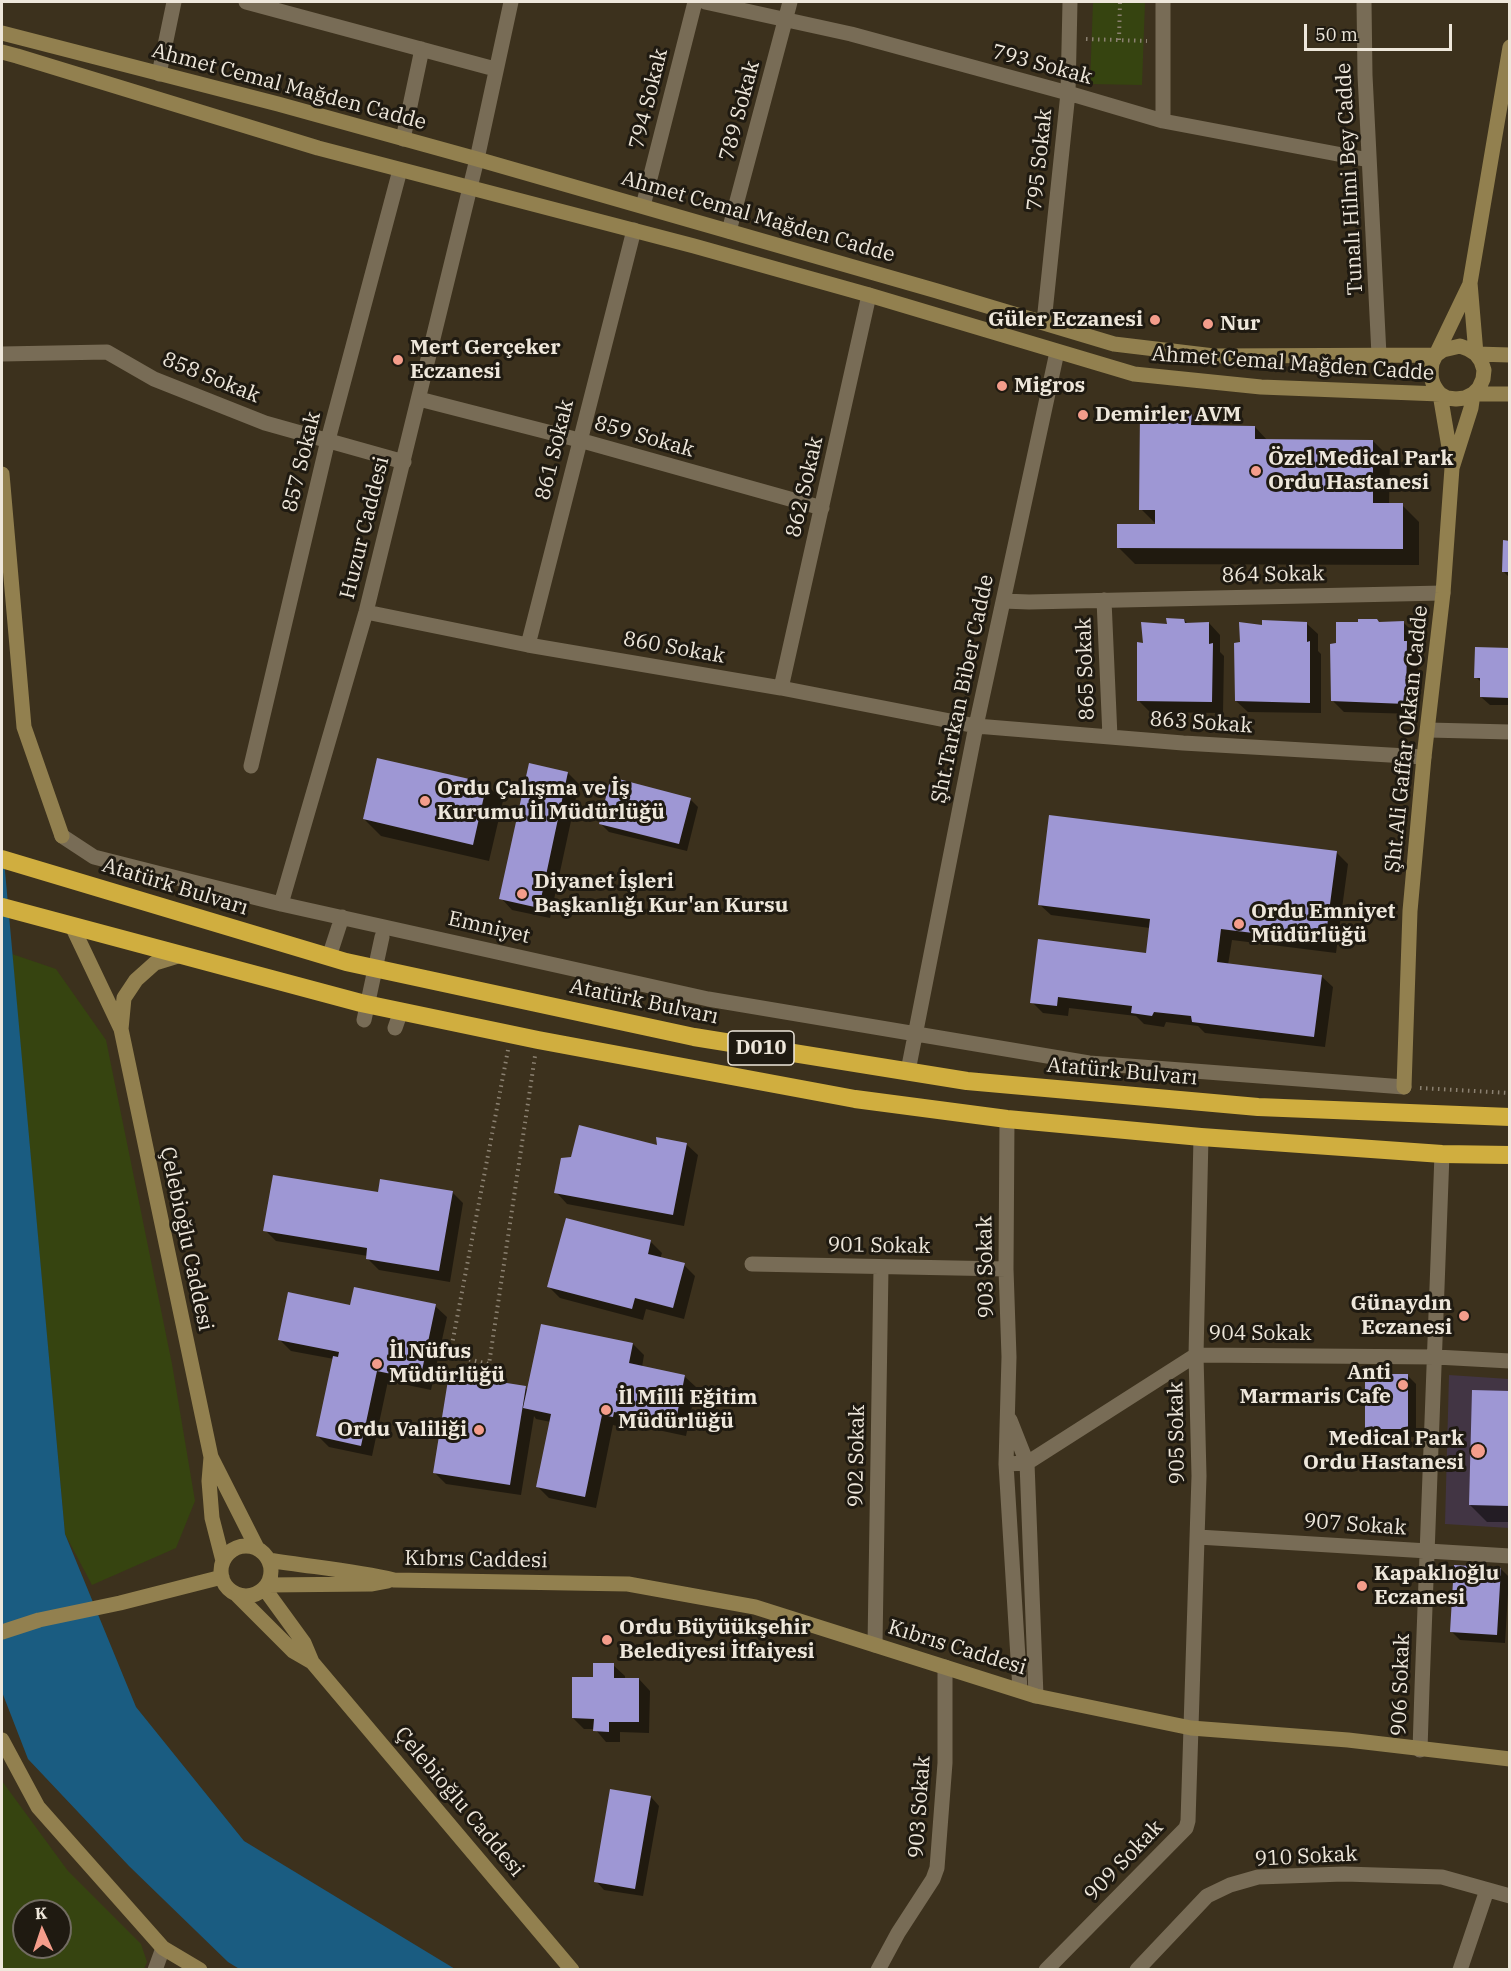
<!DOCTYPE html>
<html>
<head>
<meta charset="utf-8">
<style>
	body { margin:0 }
	#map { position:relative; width:1511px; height:1971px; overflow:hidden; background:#3c311d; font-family:"IBM Plex Serif",serif }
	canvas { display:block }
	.frame { position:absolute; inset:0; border:3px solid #eee7db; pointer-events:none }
	.north { position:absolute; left:12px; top:1899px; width:60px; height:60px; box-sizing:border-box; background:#1f1a11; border:2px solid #726c62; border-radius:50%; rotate:357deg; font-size:16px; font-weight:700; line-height:24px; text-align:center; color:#eee7db }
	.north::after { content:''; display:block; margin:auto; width:21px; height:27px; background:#f49d8b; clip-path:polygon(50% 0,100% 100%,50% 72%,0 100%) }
	.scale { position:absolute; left:1304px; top:24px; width:148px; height:27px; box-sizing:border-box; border:3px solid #eee7db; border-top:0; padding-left:8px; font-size:18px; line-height:21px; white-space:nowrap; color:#eee7db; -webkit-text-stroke:4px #1f1a11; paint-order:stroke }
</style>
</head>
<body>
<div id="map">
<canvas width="1511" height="1971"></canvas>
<div class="frame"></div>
<div class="north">K</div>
<div class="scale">50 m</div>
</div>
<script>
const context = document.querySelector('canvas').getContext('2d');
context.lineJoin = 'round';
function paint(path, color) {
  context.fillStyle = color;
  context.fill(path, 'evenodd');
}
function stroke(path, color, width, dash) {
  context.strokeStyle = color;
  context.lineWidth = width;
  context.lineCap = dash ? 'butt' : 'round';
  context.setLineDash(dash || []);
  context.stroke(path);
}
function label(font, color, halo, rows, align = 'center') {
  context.font = font + ' "IBM Plex Serif",serif';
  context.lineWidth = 6;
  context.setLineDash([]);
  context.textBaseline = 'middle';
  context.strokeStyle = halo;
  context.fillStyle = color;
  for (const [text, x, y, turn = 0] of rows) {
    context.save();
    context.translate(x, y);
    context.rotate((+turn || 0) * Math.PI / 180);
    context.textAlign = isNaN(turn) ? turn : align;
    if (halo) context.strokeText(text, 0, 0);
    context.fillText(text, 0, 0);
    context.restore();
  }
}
paint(new Path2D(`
	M 1449,1375 L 1509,1379 L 1509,1528 L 1445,1524 Z`), '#423544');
paint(new Path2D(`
	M 1093,2 L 1145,2 L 1142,85 L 1090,84 Z
	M 12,954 L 56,969 L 106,1040 L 172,1364 L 195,1501 L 176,1548 L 92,1585 L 65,1534 Z
	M 2,1781 L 68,1871 L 141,1944 L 147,1962 L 144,1969 L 2,1969 ZM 24,1911 L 60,1911 L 60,1947 L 24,1947 Z`), '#364410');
paint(new Path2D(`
	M 2,838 L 65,1534 L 136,1707 L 244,1841 L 455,1969 L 241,1970 L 228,1962 L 129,1866 L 28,1759 L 2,1692 Z`), '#1a5c81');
paint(new Path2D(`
	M 1191,414 L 1204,427 L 1255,427 L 1268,441 L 1373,441 L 1390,458 L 1389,504 L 1402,505 L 1419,522 L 1419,565 L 1135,564 L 1118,547 L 1157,525 L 1141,509 Z
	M 1510,542 L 1510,591 L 1509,577 L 1503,571 Z
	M 1184,620 L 1188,624 L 1209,623 L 1220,635 L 1220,652 L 1224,656 L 1223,713 L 1150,712 L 1139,701 L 1145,644 L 1169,625 Z
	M 1306,623 L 1318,634 L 1318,651 L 1321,654 L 1321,713 L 1248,712 L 1236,701 L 1241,644 Z
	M 1404,623 L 1415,634 L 1414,651 L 1418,654 L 1417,714 L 1344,712 L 1333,701 L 1338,644 L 1359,624 Z
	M 1510,649 L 1510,705 L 1490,705 L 1481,697 L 1482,683 L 1476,677 Z
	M 568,773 L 579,784 L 550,918 L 512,910 L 501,898 Z
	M 486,784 L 503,801 L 489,861 L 381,836 L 364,819 Z
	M 690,799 L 698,807 L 687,851 L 609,832 L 600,823 Z
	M 1336,852 L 1348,864 L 1336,953 L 1232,940 L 1228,965 L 1321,976 L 1333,987 L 1325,1047 L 1205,1033 L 1198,1026 L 1166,1022 L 1164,1027 L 1144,1024 L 1136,1016 L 1069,1008 L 1068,1016 L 1043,1013 L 1032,1002 L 1147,954 L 1150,928 L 1051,915 L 1039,904 Z
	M 686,1144 L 698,1155 L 684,1226 L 567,1204 L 556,1192 L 658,1147 Z
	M 452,1192 L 463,1203 L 450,1282 L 379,1270 L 367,1258 L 368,1256 L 276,1241 L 265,1230 L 379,1193 Z
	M 650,1241 L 662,1253 L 660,1259 L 684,1265 L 695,1276 L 684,1319 L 646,1309 L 643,1320 L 560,1298 L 549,1287 Z
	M 435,1306 L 447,1317 L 431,1390 L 388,1381 L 372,1456 L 329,1447 L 318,1436 L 334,1359 L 291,1351 L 279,1339 L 352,1307 Z
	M 633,1344 L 644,1355 L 642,1367 L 684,1376 L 696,1387 L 686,1436 L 625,1423 L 624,1428 L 613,1425 L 596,1508 L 549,1498 L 537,1486 L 551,1422 L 536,1419 L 534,1416 L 521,1495 L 446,1484 L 435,1473 L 525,1388 L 529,1391 Z
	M 1408,1376 L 1416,1384 L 1416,1437 L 1374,1436 L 1366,1428 Z
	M 1510,1393 L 1510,1522 L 1487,1522 L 1470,1505 Z
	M 1501,1569 L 1509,1577 L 1505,1643 L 1460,1640 L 1452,1632 Z
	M 613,1665 L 625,1676 L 625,1679 L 639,1679 L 650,1691 L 649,1733 L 620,1732 L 620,1742 L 606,1742 L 595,1729 L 584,1729 L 573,1718 L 594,1679 Z
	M 651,1797 L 659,1806 L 643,1896 L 604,1890 L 596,1881 Z`), '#0007');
paint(new Path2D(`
	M 1140,412 L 1192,412 L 1191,425 L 1255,426 L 1255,439 L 1373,440 L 1373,503 L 1403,503 L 1403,549 L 1117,548 L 1117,524 L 1155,524 L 1155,510 L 1139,510 Z
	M 1503,540 L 1510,541 L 1510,572 L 1502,572 Z
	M 1166,618 L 1184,619 L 1185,623 L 1209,622 L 1209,644 L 1213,643 L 1212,702 L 1137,701 L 1137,642 L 1143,643 L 1141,622 L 1167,624 Z
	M 1358,619 L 1377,619 L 1379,622 L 1404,621 L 1404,641 L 1407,641 L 1406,704 L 1331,701 L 1330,644 L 1336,643 L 1336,622 L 1358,622 Z
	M 1262,620 L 1307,622 L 1307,642 L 1310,641 L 1310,703 L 1235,701 L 1234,643 L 1240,642 L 1239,622 L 1262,625 Z
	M 1475,647 L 1510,648 L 1510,698 L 1480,697 L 1480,678 L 1474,678 Z
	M 377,758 L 487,783 L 473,845 L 363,819 Z
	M 529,763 L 568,772 L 539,908 L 499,899 Z
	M 611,777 L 691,798 L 679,844 L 599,824 Z
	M 1049,815 L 1337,851 L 1325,942 L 1221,929 L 1217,962 L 1322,975 L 1314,1037 L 1192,1022 L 1191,1016 L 1154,1012 L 1152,1016 L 1131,1013 L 1132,1006 L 1058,997 L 1057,1006 L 1030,1003 L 1038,939 L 1146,953 L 1150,919 L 1038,905 Z
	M 579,1125 L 657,1145 L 656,1137 L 687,1143 L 673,1215 L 554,1193 L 561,1158 L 571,1157 Z
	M 273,1175 L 378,1192 L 380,1179 L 453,1191 L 439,1271 L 366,1259 L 367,1248 L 263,1231 Z
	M 566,1218 L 651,1240 L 648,1254 L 685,1263 L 673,1308 L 635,1298 L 632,1309 L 547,1287 Z
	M 354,1287 L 436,1304 L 420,1380 L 377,1371 L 361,1446 L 316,1436 L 333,1356 L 338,1357 L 339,1352 L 278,1340 L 288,1292 L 350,1305 Z
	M 541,1324 L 633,1343 L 629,1363 L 685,1375 L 675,1425 L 614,1412 L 613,1417 L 602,1415 L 585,1497 L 536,1487 L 551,1414 L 523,1408 Z
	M 449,1374 L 526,1386 L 510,1485 L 433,1473 Z
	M 1365,1374 L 1408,1374 L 1408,1429 L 1365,1429 Z
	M 1472,1390 L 1510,1391 L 1510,1506 L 1469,1505 Z
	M 1454,1565 L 1501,1568 L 1497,1635 L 1450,1632 Z
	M 593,1663 L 614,1663 L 614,1678 L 639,1678 L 639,1722 L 609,1722 L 609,1732 L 593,1731 L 594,1719 L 572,1718 L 572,1677 L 593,1677 Z
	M 610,1789 L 651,1796 L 635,1889 L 594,1882 Z`), '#9e97d4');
stroke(new Path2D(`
	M 1086,39 L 1147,41
	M 1119,40 L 1120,2
	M 508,1050 L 450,1355 L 489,1364 L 535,1056
	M 1420,1088 L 1510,1093`), '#8b8171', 4, [1.5, 4.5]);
stroke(new Path2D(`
	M 246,2 L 495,69
	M 705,2 L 851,34 L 1068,93 L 1163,121 L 1369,160
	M 1364,2 L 1365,75 L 1379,355
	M 159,74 L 174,2
	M 1163,121 L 1163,2
	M 403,139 L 422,49
	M 643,206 L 695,2
	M 729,231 L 790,2
	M 1044,322 L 1068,93 L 1070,2
	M 2,354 L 107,352 L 154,379 L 265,423 L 404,462
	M 419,399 L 579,440 L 822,508
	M 1104,600 L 1110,737
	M 1003,601 L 1029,602 L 1443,593
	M 366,612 L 528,645 L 781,688 L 976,726 L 1183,743 L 1424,757
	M 528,645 L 634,230
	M 781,688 L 869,295
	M 1428,730 L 1510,732
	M 251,766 L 328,440 L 400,170
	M 62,836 L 94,857 L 161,874 L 281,904 L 708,999 L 1089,1063 L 1404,1087
	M 281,904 L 366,612 L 477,159 L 511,2
	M 329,957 L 342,917
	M 364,1020 L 382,937
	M 395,1028 L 401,1011
	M 908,1071 L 976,726 L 1057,352
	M 1007,1119 L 1006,1269 L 1009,1357 L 1006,1464 L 1020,1690
	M 752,1264 L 1006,1269
	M 1010,1420 L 1027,1463 L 1036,1696
	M 1006,1464 L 1027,1463 L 1196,1355 L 1436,1357 L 1510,1361
	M 1198,1537 L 1510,1556
	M 875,1645 L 881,1268
	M 1420,1750 C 1426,1551 1436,1352 1442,1154
	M 155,1970 L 163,1948
	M 878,1970 L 898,1933 L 933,1879 L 937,1868 L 945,1763 L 945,1667
	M 1046,1970 L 1186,1828 L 1188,1821 L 1199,1476 L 1196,1355 L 1201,1137
	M 1137,1970 L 1207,1896 L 1230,1885 L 1258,1877 L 1344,1874 L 1442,1877 L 1510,1896
	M 1460,1970 L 1487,1890`), '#786c56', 15);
stroke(new Path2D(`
	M 2,33 L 278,104 L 477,159 L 937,291 L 1114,344 L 1214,356 L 1436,355 L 1443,350 L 1460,346 L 1468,349 L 1476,354 L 1510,355
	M 2,52 L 17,56 L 318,148 L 694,246 L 869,295 L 1134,374 L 1261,387 L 1440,394 L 1447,398 L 1456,399 L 1465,398 L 1473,394 L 1510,394
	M 1452,465 L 1440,394 C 1431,384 1430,376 1432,363 L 1469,286
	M 2,474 L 24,727 L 62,836
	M 72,926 L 121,1029 L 211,1457 L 209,1481 L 212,1518 L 223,1561
	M 121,1029 L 124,998 L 136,980 L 155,963 L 181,955
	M 1404,1087 L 1410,911 L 1424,757 L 1443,593 L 1452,468 L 1471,408 L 1473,394 L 1479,388 L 1483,379 L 1484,370 L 1481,361 L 1476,354 L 1470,283 L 1510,47
	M 211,1457 L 257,1548
	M221 1571a25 25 0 1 1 50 0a25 25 0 1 1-50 0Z
	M 269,1560 C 310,1567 353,1570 394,1580 L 628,1584 L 755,1607 L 1036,1696 L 1191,1728 L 1348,1740 L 1510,1759
	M 267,1585 L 372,1584 L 388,1581
	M 237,1595 L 293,1651 L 312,1662 L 304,1643 L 264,1588
	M 2,1632 L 39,1620 L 120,1603 L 222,1577
	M 312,1662 L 572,1970
	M 2,1740 L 38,1807 L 163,1948 L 200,1970`), '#92804f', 15);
stroke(new Path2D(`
	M 2,859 L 346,962 L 694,1037 L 967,1081 L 1258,1107 L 1510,1117
	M 2,907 L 361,1003 L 538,1040 L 855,1099 L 1007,1119 L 1201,1137 L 1442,1154 L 1510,1155`), '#d0ae3f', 18);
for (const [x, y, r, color] of [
	[1155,320,6,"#f49d8b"],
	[1208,324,6,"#f49d8b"],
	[398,360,6,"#f49d8b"],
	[1002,386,6,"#f49d8b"],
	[1083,415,6,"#f49d8b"],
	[1256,471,6,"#f49d8b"],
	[425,801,6,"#f49d8b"],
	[522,894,6,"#f49d8b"],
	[1239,924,6,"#f49d8b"],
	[1464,1316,6,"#f49d8b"],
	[377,1364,6,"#f49d8b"],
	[1403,1385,6,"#f49d8b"],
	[606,1410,6,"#f49d8b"],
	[479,1430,6,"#f49d8b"],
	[1478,1451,8,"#f49d8b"],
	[1362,1586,6,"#f49d8b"],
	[607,1640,6,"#f49d8b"]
]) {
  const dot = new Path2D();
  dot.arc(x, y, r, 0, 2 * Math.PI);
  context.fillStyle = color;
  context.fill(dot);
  stroke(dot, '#1f1a11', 2);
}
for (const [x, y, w] of [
	[761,1048,66]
]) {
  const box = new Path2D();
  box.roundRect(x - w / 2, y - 17, w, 34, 4.5);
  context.fillStyle = '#1f1a11';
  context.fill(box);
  stroke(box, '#eee7db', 1.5);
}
label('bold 20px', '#eee7db', null, [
	["D010",761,1048]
]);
label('21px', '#eee7db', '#1f1a11', [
	["793 Sokak",1042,65,15],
	["Ahmet Cemal Mağden Cadde",289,87,15],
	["794 Sokak",649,99,-76],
	["789 Sokak",740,111,-75],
	["795 Sokak",1040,160,-84],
	["Tunalı Hilmi Bey Cadde",1350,179,-93],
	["Ahmet Cemal Mağden Cadde",758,217,16],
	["Ahmet Cemal Mağden Cadde",1293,364,4],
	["858 Sokak",211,378,22],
	["859 Sokak",644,437,16],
	["861 Sokak",555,450,-76],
	["857 Sokak",302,462,-76],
	["862 Sokak",805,487,-77],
	["Huzur Caddesi",365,528,-76],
	["864 Sokak",1273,575,-1],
	["860 Sokak",674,648,10],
	["865 Sokak",1086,669,-92],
	["Şht.Tarkan Biber Cadde",963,689,-78],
	["863 Sokak",1201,723,4],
	["Şht.Ali Gaffar Okkan Cadde",1407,739,-84],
	["Atatürk Bulvarı",175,887,17],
	["Emniyet",489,928,13],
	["Atatürk Bulvarı",644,1002,12],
	["Atatürk Bulvarı",1122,1072,5],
	["Çelebioğlu Caddesi",186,1239,78],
	["901 Sokak",879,1246,1],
	["903 Sokak",986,1267,-91],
	["904 Sokak",1260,1334],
	["905 Sokak",1177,1433,-91],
	["902 Sokak",857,1456,-89],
	["907 Sokak",1355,1525,4],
	["Kıbrıs Caddesi",476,1560,1],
	["Kıbrıs Caddesi",957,1648,17],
	["906 Sokak",1401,1685,-88],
	["Çelebioğlu Caddesi",459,1802,50],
	["903 Sokak",920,1807,-86],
	["910 Sokak",1306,1857,-3],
	["909 Sokak",1124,1861,-46]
]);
label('bold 21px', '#eee7db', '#1f1a11', [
	["Güler Eczanesi",1143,320,"right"],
	["Nur",1220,324],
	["Mert Gerçeker",410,348],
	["Eczanesi",410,372],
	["Migros",1014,386],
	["Demirler AVM",1095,415],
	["Özel Medical Park",1268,459],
	["Ordu Hastanesi",1268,483],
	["Ordu Çalışma ve İş",437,789],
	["Kurumu İl Müdürlüğü",437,813],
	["Diyanet İşleri",534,882],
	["Başkanlığı Kur'an Kursu",534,906],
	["Ordu Emniyet",1251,912],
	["Müdürlüğü",1251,936],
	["Günaydın",1452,1304,"right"],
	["Eczanesi",1452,1328,"right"],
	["İl Nüfus",389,1352],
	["Müdürlüğü",389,1376],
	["Anti",1391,1373,"right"],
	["Marmaris Cafe",1391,1397,"right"],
	["İl Milli Eğitim",618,1398],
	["Müdürlüğü",618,1422],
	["Ordu Valiliği",467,1430,"right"],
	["Medical Park",1464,1439,"right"],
	["Ordu Hastanesi",1464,1463,"right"],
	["Kapaklıoğlu",1374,1574],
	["Eczanesi",1374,1598],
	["Ordu Büyüükşehir",619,1628],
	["Belediyesi İtfaiyesi",619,1652]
], 'left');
</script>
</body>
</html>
